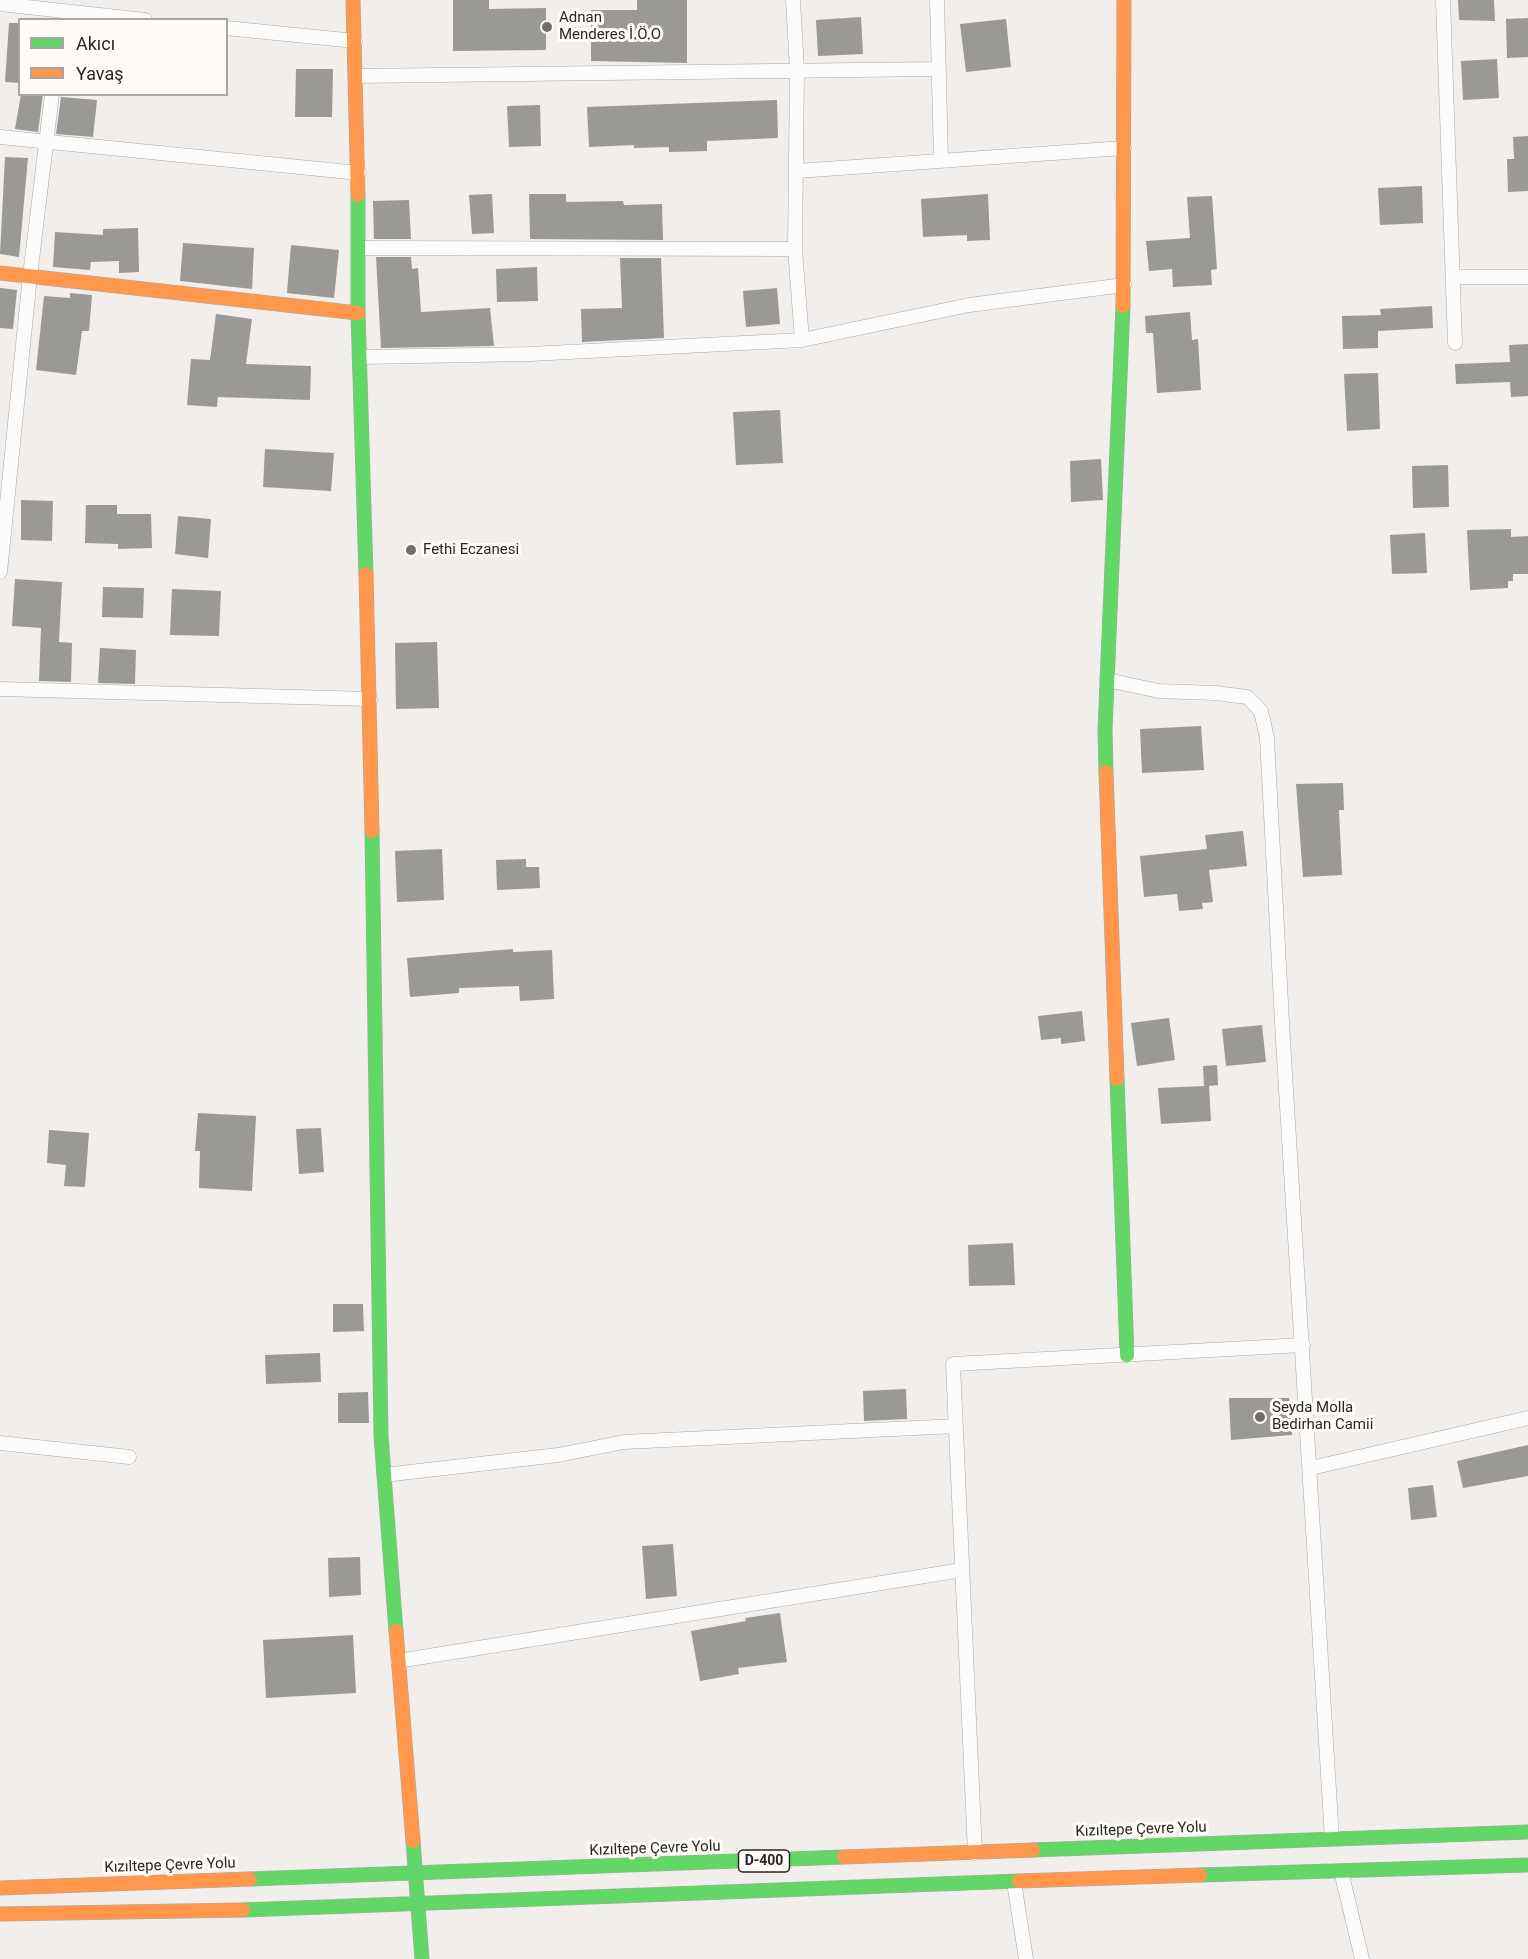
<!DOCTYPE html>
<html>
<head>
<meta charset="utf-8">
<style>
	body { margin:0 }
	#map { position:relative; width:1528px; height:1959px; overflow:hidden; background:#f1eeeb; font-family:Roboto,sans-serif }
	canvas { display:block }
	.legend { position:absolute; left:18px; top:18px; width:210px; height:78px; box-sizing:border-box; background:#fffcf8; border:2px solid #a9a7a4; margin:0; padding:8px 10px; list-style:none; font-size:18px; color:#282725 }
	.legend li { display:flex; align-items:center; gap:12px; height:30px }
	.legend b { width:30px; border:2px solid #a9a7a4 }
</style>
</head>
<body>
<div id="map">
<canvas width="1528" height="1959"></canvas>
<ul class="legend">
<li><b style="height:8px;background:#63d668"></b>Akıcı</li>
<li><b style="height:8px;background:#ff974d"></b>Yavaş</li>
</ul>
</div>
<script>
const context = document.querySelector('canvas').getContext('2d');
context.lineJoin = 'round';
function paint(path, color) {
  context.fillStyle = color;
  context.fill(path, 'evenodd');
}
function stroke(path, color, width, dash) {
  context.strokeStyle = color;
  context.lineWidth = width;
  context.lineCap = dash ? 'butt' : 'round';
  context.setLineDash(dash || []);
  context.stroke(path);
}
function label(font, color, halo, rows, align = 'center') {
  context.font = font + ' Roboto,sans-serif';
  context.lineWidth = 6;
  context.setLineDash([]);
  context.textBaseline = 'middle';
  context.strokeStyle = halo;
  context.fillStyle = color;
  for (const [text, x, y, turn = 0] of rows) {
    context.save();
    context.translate(x, y);
    context.rotate((+turn || 0) * Math.PI / 180);
    context.textAlign = isNaN(turn) ? turn : align;
    if (halo) context.strokeText(text, 0, 0);
    context.fillText(text, 0, 0);
    context.restore();
  }
}
paint(new Path2D(`
	M 453,0 L 489,0 L 489,9 L 546,8 L 546,50 L 453,51 Z
	M 637,0 L 687,0 L 687,63 L 591,61 L 591,10 L 637,10 Z
	M 1458,0 L 1494,0 L 1495,21 L 1459,20 Z
	M 861,17 L 863,54 L 818,56 L 816,20 Z
	M 1528,18 L 1528,57 L 1507,58 L 1506,19 Z
	M 1006,19 L 1011,67 L 966,72 L 960,24 Z
	M 9,23 L 20,23 L 20,83 L 5,82 Z
	M 1497,59 L 1499,98 L 1463,100 L 1461,61 Z
	M 296,69 L 333,69 L 332,117 L 295,117 Z
	M 21,94 L 43,94 L 38,132 L 15,129 Z
	M 61,97 L 97,100 L 93,137 L 56,134 Z
	M 777,100 L 778,138 L 707,141 L 707,151 L 669,152 L 669,147 L 634,148 L 634,145 L 589,147 L 587,107 Z
	M 540,105 L 541,146 L 509,147 L 507,106 Z
	M 1528,136 L 1528,191 L 1508,192 L 1507,159 L 1514,159 L 1513,137 Z
	M 5,157 L 28,158 L 19,257 L 0,254 Z
	M 1422,186 L 1423,223 L 1380,225 L 1378,188 Z
	M 492,194 L 494,233 L 472,234 L 469,195 Z
	M 529,194 L 566,194 L 566,202 L 623,201 L 624,205 L 662,204 L 663,240 L 530,239 Z
	M 988,194 L 990,240 L 967,241 L 967,235 L 923,237 L 921,199 Z
	M 1212,196 L 1217,269 L 1211,270 L 1212,285 L 1173,287 L 1172,269 L 1149,271 L 1146,241 L 1190,238 L 1187,197 Z
	M 409,200 L 411,239 L 374,239 L 373,201 Z
	M 138,228 L 139,272 L 119,273 L 119,261 L 91,262 L 90,270 L 53,267 L 55,232 L 103,235 L 103,229 Z
	M 183,243 L 254,248 L 252,289 L 180,281 Z
	M 291,245 L 339,250 L 334,298 L 287,293 Z
	M 376,257 L 411,257 L 412,269 L 418,268 L 421,312 L 490,308 L 494,346 L 381,348 Z
	M 620,258 L 661,258 L 664,338 L 582,342 L 581,309 L 622,308 Z
	M 537,267 L 538,301 L 497,302 L 496,269 Z
	M 0,288 L 17,290 L 13,329 L 0,328 Z
	M 777,288 L 780,324 L 746,327 L 743,291 Z
	M 70,293 L 92,295 L 89,331 L 82,331 L 76,375 L 36,370 L 44,296 L 70,298 Z
	M 1432,306 L 1433,328 L 1378,331 L 1378,348 L 1343,349 L 1342,316 L 1381,315 L 1380,309 Z
	M 1190,312 L 1192,340 L 1198,339 L 1201,390 L 1157,393 L 1153,333 L 1146,333 L 1145,316 Z
	M 216,314 L 252,319 L 246,364 L 311,366 L 310,400 L 218,397 L 217,407 L 187,405 L 191,359 L 210,360 Z
	M 1528,344 L 1528,396 L 1511,397 L 1510,382 L 1456,384 L 1455,364 L 1510,362 L 1509,345 Z
	M 1378,373 L 1380,429 L 1347,431 L 1344,374 Z
	M 780,410 L 783,463 L 736,465 L 733,412 Z
	M 265,449 L 334,453 L 331,491 L 263,487 Z
	M 1101,459 L 1103,500 L 1071,502 L 1070,461 Z
	M 1448,465 L 1449,507 L 1413,508 L 1412,466 Z
	M 21,500 L 53,501 L 52,541 L 21,540 Z
	M 86,505 L 117,505 L 117,514 L 151,514 L 152,548 L 118,549 L 118,544 L 85,543 Z
	M 178,516 L 211,519 L 208,558 L 175,554 Z
	M 1511,529 L 1511,537 L 1528,536 L 1528,574 L 1513,574 L 1513,581 L 1508,581 L 1508,588 L 1470,590 L 1467,530 Z
	M 1425,533 L 1427,573 L 1392,574 L 1390,535 Z
	M 15,579 L 62,582 L 59,642 L 72,643 L 71,682 L 39,681 L 41,628 L 12,626 Z
	M 103,587 L 144,588 L 143,618 L 102,617 Z
	M 172,589 L 221,591 L 219,636 L 170,635 Z
	M 437,642 L 439,708 L 396,709 L 395,643 Z
	M 100,648 L 136,650 L 135,684 L 98,683 Z
	M 1201,726 L 1204,770 L 1142,773 L 1140,729 Z
	M 1343,783 L 1344,810 L 1339,810 L 1342,875 L 1303,877 L 1296,784 Z
	M 1243,831 L 1247,866 L 1209,870 L 1213,902 L 1202,903 L 1203,909 L 1179,911 L 1177,894 L 1144,897 L 1140,856 L 1207,849 L 1205,835 Z
	M 442,849 L 444,900 L 397,902 L 395,851 Z
	M 526,859 L 526,867 L 539,867 L 540,888 L 497,890 L 496,860 Z
	M 513,949 L 513,952 L 552,950 L 554,999 L 520,1001 L 519,986 L 459,988 L 459,993 L 410,997 L 407,958 Z
	M 1082,1011 L 1085,1041 L 1061,1044 L 1061,1038 L 1041,1040 L 1038,1016 Z
	M 1169,1018 L 1175,1060 L 1137,1066 L 1131,1023 Z
	M 1262,1025 L 1266,1062 L 1226,1066 L 1222,1029 Z
	M 1217,1065 L 1218,1085 L 1209,1086 L 1211,1121 L 1161,1124 L 1158,1088 L 1204,1086 L 1203,1066 Z
	M 198,1113 L 256,1116 L 252,1191 L 199,1188 L 200,1151 L 195,1151 Z
	M 321,1128 L 324,1172 L 299,1174 L 296,1129 Z
	M 49,1130 L 89,1133 L 85,1187 L 64,1186 L 66,1165 L 47,1163 Z
	M 1013,1243 L 1015,1285 L 969,1286 L 968,1245 Z
	M 333,1304 L 363,1304 L 364,1331 L 333,1332 Z
	M 320,1353 L 321,1382 L 266,1384 L 265,1355 Z
	M 906,1389 L 907,1419 L 864,1421 L 863,1391 Z
	M 368,1392 L 369,1423 L 338,1423 L 338,1393 Z
	M 1229,1398 L 1289,1398 L 1292,1435 L 1231,1440 Z
	M 1528,1445 L 1528,1476 L 1463,1488 L 1457,1461 Z
	M 1433,1485 L 1437,1517 L 1411,1520 L 1408,1488 Z
	M 673,1544 L 677,1596 L 646,1599 L 642,1546 Z
	M 360,1557 L 361,1595 L 329,1597 L 328,1558 Z
	M 780,1613 L 787,1662 L 738,1668 L 739,1674 L 700,1681 L 691,1631 L 746,1621 L 745,1618 Z
	M 353,1635 L 356,1693 L 266,1698 L 263,1640 Z`), '#9a9996');
const street = new Path2D(`
	M 793,0 L 797,70 L 795,249 L 802,340
	M 937,0 L 941,160
	M 1443,0 L 1455,343
	M 0,4 L 145,20
	M 226,28 L 355,41
	M 356,76 L 939,69
	M 0,137 L 359,173
	M 797,171 L 1124,148
	M 360,248 L 795,249
	M 1453,277 L 1528,277
	M 361,357 L 530,354 L 802,340 L 969,305 L 1124,285
	M 0,572 L 30,276 L 52,94
	M 1107,680 L 1159,691 L 1215,693 L 1247,697 L 1261,711 L 1267,738 L 1283,1041 L 1332,1839
	M 0,689 L 370,699
	M 0,1443 L 129,1457
	M 1311,1468 L 1528,1418
	M 384,1475 L 558,1455 L 624,1442 L 956,1426
	M 398,1661 L 962,1570
	M 975,1853 L 953,1364 L 1303,1345
	M 1341,1871 L 1362,1959
	M 1014,1882 L 1026,1959`);
const fast = new Path2D(`
	M 358,195 L 358,313 L 366,574
	M 1106,772 L 1105,730 L 1123,306
	M 372,831 L 381,1436 L 396,1631
	M 1117,1079 L 1127,1355
	M 413,1841 L 422,1959
	M 1033,1850 L 1528,1832
	M 1200,1875 L 1528,1865
	M 250,1879 L 844,1857
	M 243,1910 L 1019,1881`);
const slow = new Path2D(`
	M 353,0 L 358,195
	M 0,273 L 358,313
	M 1123,306 L 1124,0
	M 366,574 L 372,831
	M 1106,772 L 1117,1079
	M 396,1631 L 413,1841
	M 844,1857 L 1033,1850
	M 1019,1881 L 1200,1875
	M 0,1888 L 250,1879
	M 0,1914 L 243,1910`);
stroke(street, '#aaa8a6', 15);
stroke(fast, '#aaa8a6', 15);
stroke(slow, '#aaa8a6', 15);
stroke(street, '#fdfcfc', 14);
stroke(fast, '#63d668', 14);
stroke(slow, '#ff974d', 14);
for (const [x, y, r, color] of [
	[547,27,6,"#6e6d6a"],
	[411,550,6,"#6e6d6a"],
	[1260,1417,6,"#6e6d6a"]
]) {
  const dot = new Path2D();
  dot.arc(x, y, r, 0, 2 * Math.PI);
  context.fillStyle = color;
  context.fill(dot);
  stroke(dot, '#fffcf8', 2);
}
for (const [x, y, w] of [
	[764,1861,51]
]) {
  const box = new Path2D();
  box.roundRect(x - w / 2, y - 11, w, 22, 4.5);
  context.fillStyle = '#fffcf8';
  context.fill(box);
  stroke(box, '#282725', 1.5);
}
label('bold 14px', '#282725', null, [
	["D-400",764,1861]
]);
label('15px', '#282725', '#fffcf8', [
	["Adnan",559,18],
	["Menderes İ.Ö.O",559,35],
	["Fethi Eczanesi",423,550],
	["Seyda Molla",1272,1408],
	["Bedirhan Camii",1272,1425]
], 'left');
label('15px', '#282725', '#fffcf8', [
	["Kızıltepe Çevre Yolu",1141,1830,-2],
	["Kızıltepe Çevre Yolu",655,1849,-2],
	["Kızıltepe Çevre Yolu",170,1866,-2]
]);
</script>
</body>
</html>
